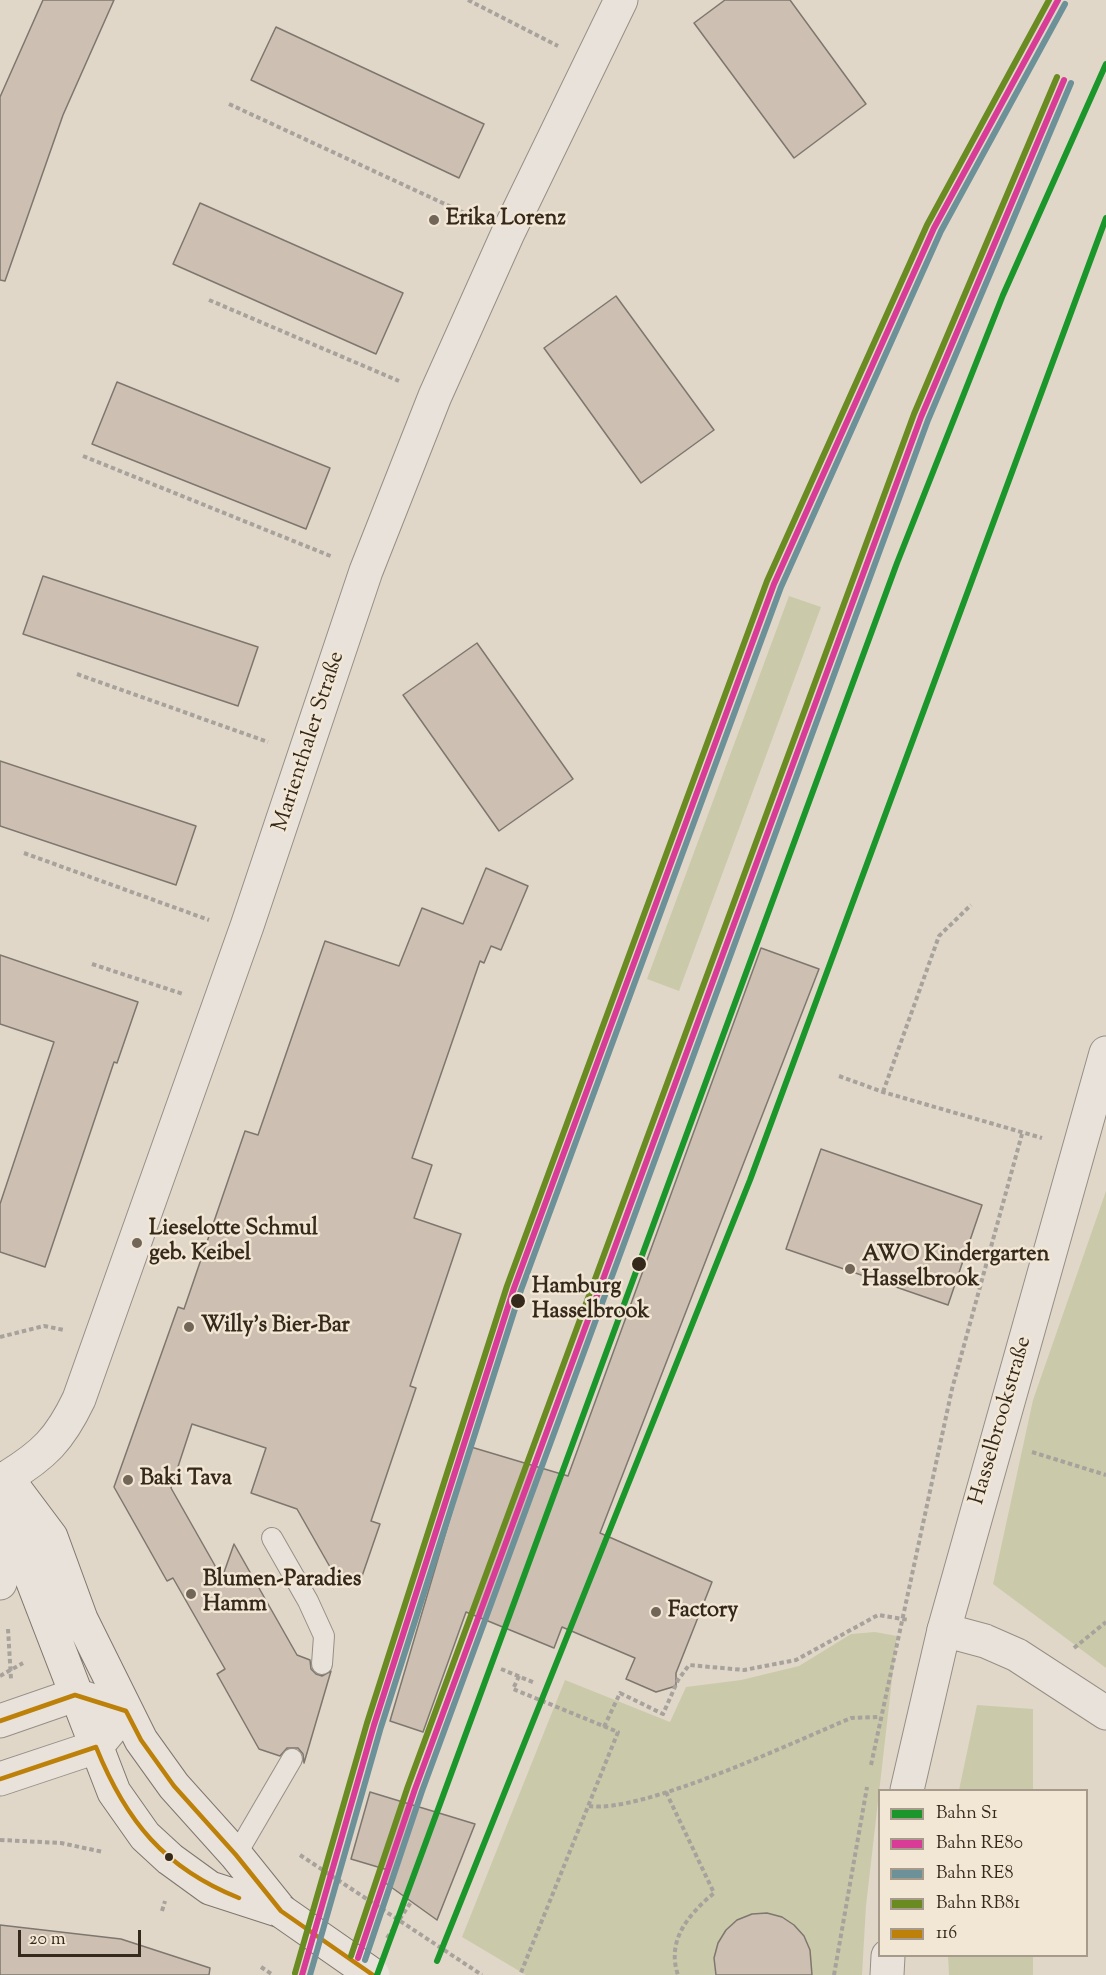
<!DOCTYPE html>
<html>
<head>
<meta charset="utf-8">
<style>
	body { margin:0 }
	#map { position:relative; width:1106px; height:1975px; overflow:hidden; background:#e0d7c8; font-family:"Sorts Mill Goudy",serif }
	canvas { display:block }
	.legend { position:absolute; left:878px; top:1789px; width:210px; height:168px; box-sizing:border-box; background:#f2e6d5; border:2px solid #a69a8b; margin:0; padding:8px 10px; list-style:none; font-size:18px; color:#35291c }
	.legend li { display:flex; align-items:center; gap:12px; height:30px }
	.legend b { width:30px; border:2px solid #a69a8b }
	.scale { position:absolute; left:18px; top:1930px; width:123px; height:27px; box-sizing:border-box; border:3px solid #35291c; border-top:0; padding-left:8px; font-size:18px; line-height:21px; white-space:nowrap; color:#35291c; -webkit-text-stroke:4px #f2e6d5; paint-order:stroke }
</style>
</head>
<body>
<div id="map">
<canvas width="1106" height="1975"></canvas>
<ul class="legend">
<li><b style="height:8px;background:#1a962b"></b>Bahn S1</li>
<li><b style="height:8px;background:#d83c96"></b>Bahn RE80</li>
<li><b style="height:8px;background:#6c9199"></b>Bahn RE8</li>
<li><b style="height:8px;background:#6a8a22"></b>Bahn RB81</li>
<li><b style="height:8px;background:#bd8008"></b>116</li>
</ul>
<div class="scale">20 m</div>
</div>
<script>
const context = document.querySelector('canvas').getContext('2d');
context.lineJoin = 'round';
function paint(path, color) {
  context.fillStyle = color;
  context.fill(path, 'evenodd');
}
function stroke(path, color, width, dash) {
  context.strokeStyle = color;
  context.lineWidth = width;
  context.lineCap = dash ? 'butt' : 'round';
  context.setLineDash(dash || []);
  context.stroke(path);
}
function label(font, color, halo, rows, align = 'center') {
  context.font = font + ' "Sorts Mill Goudy",serif';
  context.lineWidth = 5;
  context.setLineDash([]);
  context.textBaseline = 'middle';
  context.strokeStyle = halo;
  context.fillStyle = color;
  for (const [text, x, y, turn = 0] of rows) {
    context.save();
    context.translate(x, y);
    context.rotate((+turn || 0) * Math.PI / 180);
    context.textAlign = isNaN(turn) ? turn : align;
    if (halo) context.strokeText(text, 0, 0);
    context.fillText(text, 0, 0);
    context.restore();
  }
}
paint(new Path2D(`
	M 789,596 L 821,607 L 679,991 L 647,979 Z
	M 1106,1191 L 1106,1668 L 993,1584 L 1033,1400 Z
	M 875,1632 L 897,1636 L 866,1906 L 862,1975 L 526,1975 L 462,1937 L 565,1680 L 670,1722 L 686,1687 L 741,1680 L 799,1666 L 851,1634 Z
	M 977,1705 L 1033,1709 L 1033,1790 L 959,1790 Z
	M 948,1956 L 1033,1956 L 1033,1975 L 949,1975 Z`), '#cacaaa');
const building = new Path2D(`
	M 43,0 L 114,0 L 63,115 L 5,281 L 0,280 L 0,97 Z
	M 725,0 L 790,0 L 866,104 L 794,158 L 694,23 Z
	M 276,27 L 484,124 L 459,178 L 251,80 Z
	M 200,203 L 403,293 L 376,354 L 173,264 Z
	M 616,296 L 714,430 L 641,483 L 544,348 Z
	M 117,382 L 330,468 L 306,529 L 92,444 Z
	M 43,576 L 258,647 L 238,706 L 23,634 Z
	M 477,643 L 573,779 L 499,831 L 403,695 Z
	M 0,761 L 196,826 L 176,885 L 0,826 Z
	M 486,868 L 528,886 L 501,950 L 491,946 L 484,963 L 480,961 L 412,1158 L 432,1165 L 414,1218 L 461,1234 L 410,1386 L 416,1388 L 371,1521 L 380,1524 L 360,1582 L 334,1574 L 297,1509 L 251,1493 L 266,1448 L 192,1424 L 171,1488 L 222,1578 L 234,1544 L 297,1655 L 310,1660 L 311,1669 L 316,1674 L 322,1676 L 331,1671 L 304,1763 L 303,1754 L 298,1748 L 287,1748 L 280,1756 L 259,1749 L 217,1674 L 225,1669 L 173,1578 L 167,1581 L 114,1487 L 178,1307 L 184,1309 L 245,1131 L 258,1135 L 325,941 L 399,966 L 422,908 L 463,924 Z
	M 761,948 L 819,969 L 600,1533 L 712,1582 L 676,1673 L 676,1686 L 656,1692 L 626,1679 L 635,1658 L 562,1627 L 554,1648 L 466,1612 L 423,1732 L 390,1721 L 471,1447 L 568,1476 Z
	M 0,955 L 138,1002 L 117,1063 L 114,1062 L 45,1267 L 0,1252 L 0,1204 L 54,1042 L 0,1024 Z
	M 821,1149 L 982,1205 L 948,1305 L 786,1249 Z
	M 370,1792 L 475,1824 L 437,1920 L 384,1882 L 388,1870 L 351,1859 Z
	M 767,1913 L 782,1917 L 794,1925 L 804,1936 L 810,1950 L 812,1975 L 716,1975 L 714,1958 L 718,1943 L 726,1930 L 737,1920 L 752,1914 Z
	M 0,1925 L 121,1939 L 210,1968 L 209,1975 L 0,1975 Z`);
paint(building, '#cdbfb2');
stroke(building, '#7e776e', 1.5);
const service = new Path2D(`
	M 272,1538 L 308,1601 L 324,1636 L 322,1664
	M 236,1855 L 292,1759`);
const minor = new Path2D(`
	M 6,1478 C 44,1455 60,1439 79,1399 L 247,926 L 366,571 L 435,396 L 508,233 L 621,0
	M 0,1583 L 16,1538
	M 944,1630 L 985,1641 L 1017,1655 L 1106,1713`);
const tertiary = new Path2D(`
	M 0,1721 L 75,1695 L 126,1711 L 96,1747 L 0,1779
	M 907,1790 L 944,1630 L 1106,1053
	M 887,1975 L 888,1956`);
const secondary = new Path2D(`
	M 6,1478 L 16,1538 L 114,1792 L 145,1836 L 170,1859 L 210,1888 L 281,1911
	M 9,1481 L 51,1537 L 81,1619 L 141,1740 L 174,1786 L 236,1855 L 281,1911`);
stroke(service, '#958f85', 22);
stroke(minor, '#958f85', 35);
stroke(tertiary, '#958f85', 35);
stroke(secondary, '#7e776e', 35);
stroke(new Path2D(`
	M 468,0 L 558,46
	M 229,104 L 473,217
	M 209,300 L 399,381
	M 83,456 L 333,557
	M 77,674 L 268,742
	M 24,853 L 209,920
	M 92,964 L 183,994
	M 839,1076 L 883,1092 L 1042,1138
	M 883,1092 L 939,936 L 971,905
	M 0,1337 L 44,1326 L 64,1330
	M 1032,1452 L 1106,1475
	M 8,1629 L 11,1679
	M 1074,1648 L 1106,1622
	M 501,1669 L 535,1683
	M 0,1676 L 23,1663
	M 519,1676 L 513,1689 L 618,1732 L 520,1975
	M 604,1727 L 620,1693 L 663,1714 L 678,1680 L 689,1665 L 744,1670 L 796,1660 L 878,1615 L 909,1620
	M 871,1765 L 952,1389 L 1022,1134
	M 666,1792 L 714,1893 C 689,1914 666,1940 678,1975
	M 589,1806 C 641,1814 796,1741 851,1718 L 879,1717
	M 0,1840 L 61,1843 L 103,1852
	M 300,1855 L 482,1975
	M 162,1911 L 165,1901
	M 387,1938 L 411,1902
	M 261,1967 L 273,1975
	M 834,1975 L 867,1787`), '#a7a29c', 4, [4.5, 3]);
stroke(service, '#e8e2db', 20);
stroke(minor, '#e8e2db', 33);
stroke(tertiary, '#e8e2db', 33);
stroke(secondary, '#e8e2db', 33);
const secondaryBridge = new Path2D(`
	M 281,1911 L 373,1975`);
stroke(secondaryBridge, '#7e776e', 35, []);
stroke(secondaryBridge, '#e8e2db', 33);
stroke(new Path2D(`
	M 0,1721 L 75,1695 L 126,1711 L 141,1740 L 174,1786 L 236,1855 L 281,1911 L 373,1975
	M 0,1779 L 96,1747 C 126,1821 164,1868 239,1898`), '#bd8008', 4.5);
stroke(new Path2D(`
	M 437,1961 L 750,1180 L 1106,218
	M 377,1975 L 897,563 L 1003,295 L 1106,64`), '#1a962b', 6);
stroke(new Path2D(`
	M 358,1958 L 415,1789 L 921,417 L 1064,80
	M 302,1975 L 374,1725 L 514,1288 L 774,584 L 934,228 L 1058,0`), '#d83c96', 6);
stroke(new Path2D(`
	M 365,1960 L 422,1791 L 928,420 L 1071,83
	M 310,1975 L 381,1727 L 521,1290 L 781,587 L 941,231 L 1065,4`), '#6c9199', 6);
stroke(new Path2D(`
	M 351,1956 L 408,1786 L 914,414 L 1057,77
	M 295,1973 L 367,1723 L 507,1286 L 767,581 L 927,225 L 1049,0`), '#6a8a22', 6);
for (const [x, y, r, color] of [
	[434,220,6,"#716658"],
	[137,1243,6,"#716658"],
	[639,1264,8,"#35291c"],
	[850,1269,6,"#716658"],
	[518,1301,8,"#35291c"],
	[189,1327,6,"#716658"],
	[128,1480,6,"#716658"],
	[191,1594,6,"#716658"],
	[656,1612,6,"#716658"],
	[169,1857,5,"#35291c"]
]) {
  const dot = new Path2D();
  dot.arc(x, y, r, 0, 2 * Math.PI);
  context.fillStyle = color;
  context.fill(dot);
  stroke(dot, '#f2e6d5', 2);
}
label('bold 22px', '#35291c', '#f2e6d5', [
	["Erika Lorenz",446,220],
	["Lieselotte Schmul",149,1230],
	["geb. Keibel",149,1255],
	["AWO Kindergarten",862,1256],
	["Hasselbrook",862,1281],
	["Willy's Bier-Bar",201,1327],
	["Baki Tava",140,1480],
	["Blumen-Paradies",203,1581],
	["Hamm",203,1606],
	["Factory",668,1612]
], 'left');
label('22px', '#35291c', '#f2e6d5', [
	["Marienthaler Straße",310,742,-72],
	["Hasselbrookstraße",1002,1421,-74]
]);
label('bold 22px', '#35291c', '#f2e6d5', [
	["Hamburg",532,1288],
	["Hasselbrook",532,1313]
], 'left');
</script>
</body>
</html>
